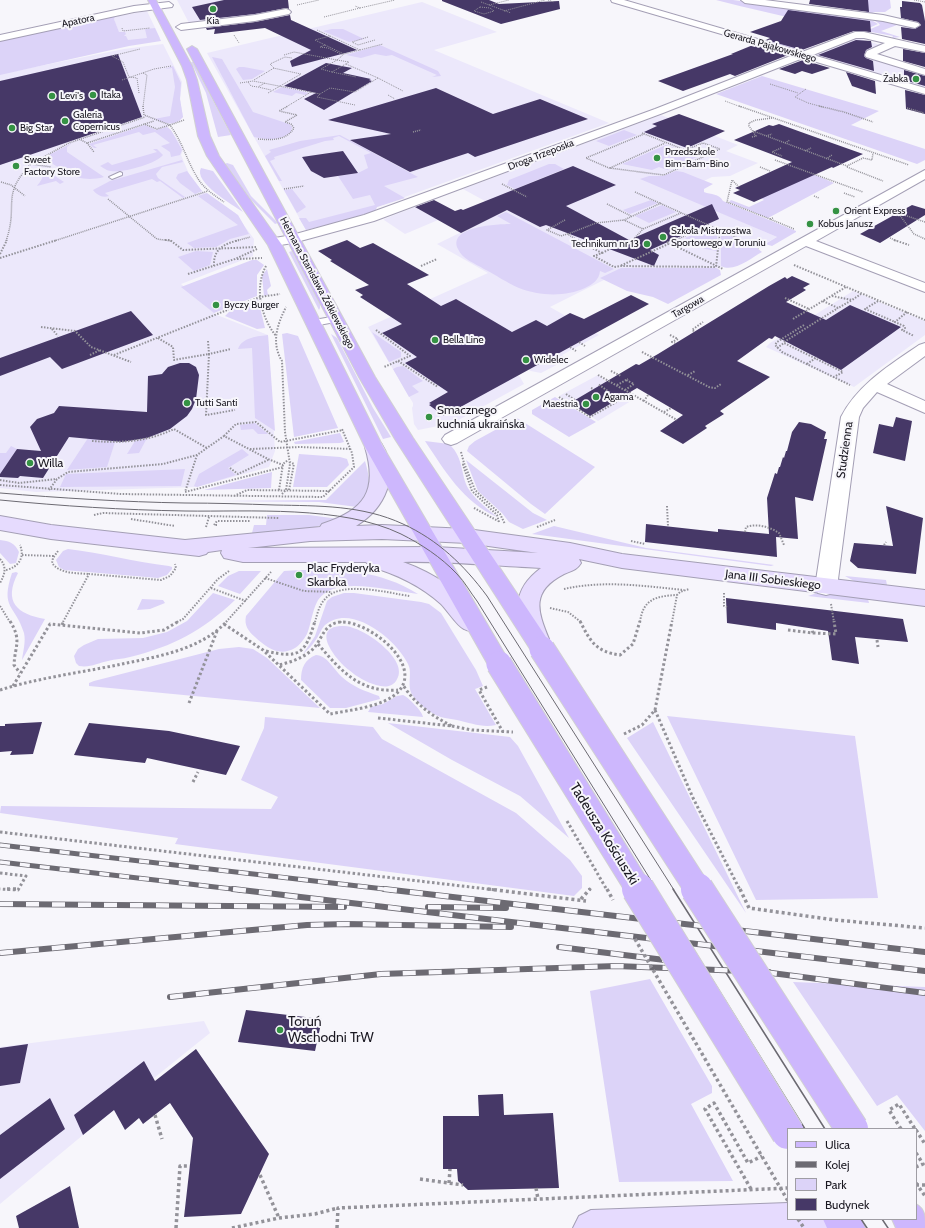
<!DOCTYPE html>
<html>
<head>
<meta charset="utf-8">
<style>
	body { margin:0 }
	#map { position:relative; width:925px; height:1228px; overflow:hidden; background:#f7f6fb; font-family:Cabin,sans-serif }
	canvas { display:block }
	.legend { position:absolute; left:787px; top:1128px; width:130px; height:92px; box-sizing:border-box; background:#f7f6fb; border:1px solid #9f9da4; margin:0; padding:5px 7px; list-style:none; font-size:12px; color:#1a1821 }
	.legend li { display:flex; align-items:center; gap:8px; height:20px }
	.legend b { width:20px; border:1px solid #9f9da4 }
</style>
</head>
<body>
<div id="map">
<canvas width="925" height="1228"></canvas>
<ul class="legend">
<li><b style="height:5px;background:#cdb7fd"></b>Ulica</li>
<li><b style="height:5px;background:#6c6a72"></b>Kolej</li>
<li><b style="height:11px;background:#dcd3f8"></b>Park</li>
<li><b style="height:11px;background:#463867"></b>Budynek</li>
</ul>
</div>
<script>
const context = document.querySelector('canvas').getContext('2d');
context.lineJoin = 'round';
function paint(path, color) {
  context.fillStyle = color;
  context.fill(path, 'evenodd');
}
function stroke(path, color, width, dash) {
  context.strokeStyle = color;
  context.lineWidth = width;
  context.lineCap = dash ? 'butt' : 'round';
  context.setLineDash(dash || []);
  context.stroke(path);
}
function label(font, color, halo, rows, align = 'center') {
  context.font = font + ' Cabin,sans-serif';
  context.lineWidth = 4;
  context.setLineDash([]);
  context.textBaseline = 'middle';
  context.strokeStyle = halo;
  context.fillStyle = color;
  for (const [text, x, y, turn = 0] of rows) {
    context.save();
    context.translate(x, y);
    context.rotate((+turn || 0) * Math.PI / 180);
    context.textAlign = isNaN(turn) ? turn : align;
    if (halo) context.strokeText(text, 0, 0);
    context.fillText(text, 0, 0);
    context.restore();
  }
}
paint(new Path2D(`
	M 177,0 L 282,0 L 266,14 L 189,23 Z
	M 422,2 L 497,32 L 434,50 L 609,123 L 377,207 L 375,211 L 334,223 L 306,230 L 207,53 Z
	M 147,11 L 160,38 L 124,46 L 113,17 Z
	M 854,37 L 884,46 L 868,53 L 925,74 L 925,88 L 812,55 Z
	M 163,44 L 182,82 L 180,99 L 183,117 L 180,121 L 169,125 L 168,127 L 181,144 L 183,150 L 181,155 L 189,174 L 201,190 L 235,213 L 254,239 L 253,256 L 181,284 L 217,315 L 268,335 L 275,451 L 269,467 L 197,487 L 36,492 L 0,488 L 0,74 L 124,49 Z
	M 661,115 L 738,145 L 726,151 L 758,163 L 730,176 L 712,177 L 678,194 L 777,237 L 672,294 L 624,270 L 550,307 L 599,335 L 562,355 L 568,359 L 541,373 L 531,371 L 517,364 L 504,367 L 520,377 L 524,384 L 453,423 L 418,430 L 414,424 L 412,408 L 413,406 L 413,403 L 368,327 L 488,273 L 437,244 L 482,222 L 485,201 L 463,189 Z
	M 415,207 L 438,220 L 405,234 L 384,220 L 384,219 Z
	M 853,291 L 925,321 L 925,335 L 854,387 L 766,347 L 770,343 Z
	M 598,375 L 631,401 L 598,421 L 559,396 Z
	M 204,1021 L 210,1033 L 83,1135 L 0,1204 L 0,1047 Z`), '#ece8fb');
paint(new Path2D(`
	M 716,0 L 733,0 L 886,20 L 925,29 L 925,32 L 897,25 L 881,31 L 900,37 L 892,38 L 893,36 L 866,31 L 880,25 C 874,15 836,16 825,16 C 819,15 812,13 806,12 C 824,20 863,12 878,24 L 869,28 L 787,44 L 805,50 L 814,46 L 819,46 L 802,53 L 767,42 L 815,24 C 782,15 749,9 716,0 Z
	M 868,0 L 890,0 L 891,8 L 885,12 L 872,12 L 881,15 L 866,13 Z
	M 115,16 L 114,19 L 119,32 L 125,32 L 126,34 L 124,36 L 126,36 L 128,40 L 147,38 L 145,29 L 155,28 L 161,41 L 129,46 L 0,75 L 0,40 Z
	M 332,29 L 343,29 L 364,39 L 349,42 L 323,31 Z
	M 380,45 L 438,71 L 441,76 L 432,77 L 437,75 L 392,55 L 386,56 L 375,54 L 361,58 L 346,55 Z
	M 212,57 L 222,59 L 253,112 L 289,124 L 292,127 L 291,132 C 281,141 266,140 254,137 Z
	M 191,62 L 193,62 L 231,135 L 218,137 L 206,93 Z
	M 173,66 L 181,83 L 180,99 L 183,117 C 174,127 165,123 154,119 L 170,116 L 175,87 L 172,68 L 165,69 Z
	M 239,67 L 244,67 L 265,71 L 252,79 L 243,80 L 236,69 Z
	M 762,76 L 879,111 L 851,125 L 925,149 L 925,160 L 917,164 L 716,94 Z
	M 282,87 L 309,93 L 305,95 L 296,93 L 292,96 L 273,92 Z
	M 145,125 L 156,130 L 167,127 L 171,130 L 182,150 L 180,155 L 171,157 L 170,152 L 161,146 L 170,143 L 155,132 L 143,135 L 139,132 L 93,145 L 97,148 L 94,148 L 89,144 Z
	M 624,130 L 637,135 L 609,146 L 596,141 Z
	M 340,135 L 418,177 L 384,186 L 405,198 L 377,207 L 375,211 L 334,223 L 306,230 L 299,218 L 306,218 L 309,222 L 375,205 L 370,195 L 353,199 L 338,176 L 358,173 L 368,168 L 364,155 L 371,153 L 339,136 L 333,138 L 334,140 L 325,141 L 274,157 L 275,159 L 270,161 L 282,181 L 279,181 L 265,156 L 271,152 L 269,150 L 300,141 Z
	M 72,143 L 67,147 L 67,152 L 104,177 C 77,184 66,171 43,158 Z
	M 666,145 L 697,157 L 667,170 L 659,167 L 652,170 L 622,164 Z
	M 153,149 L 157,149 L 163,155 C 156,164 122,173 111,171 C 107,171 104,168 100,166 L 108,162 L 112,165 L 157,152 Z
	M 182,160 L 183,162 L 162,167 L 156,174 L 158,178 L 185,197 L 183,198 L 160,181 L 157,182 L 152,179 L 105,193 L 109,196 C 102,198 97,195 93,190 L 110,181 Z
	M 227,163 L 233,165 L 251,196 L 278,223 L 275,224 L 251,200 L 225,164 Z
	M 549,164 L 555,164 L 564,169 L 515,189 L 507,185 L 509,180 Z
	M 201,168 L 213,171 L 243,212 C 233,205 193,182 201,168 Z
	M 42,169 L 44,169 L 64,182 L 60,184 L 56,181 L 37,186 C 41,181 45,176 42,169 Z
	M 187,171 L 202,191 L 195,194 L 180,183 L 176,178 L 178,174 Z
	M 676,171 L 683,172 L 713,184 L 704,189 L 704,192 C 711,195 719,193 723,201 L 796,231 L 796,232 L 772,246 L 765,244 L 777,237 L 640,179 L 649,176 L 663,176 Z
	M 813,174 L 834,183 L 768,218 L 729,202 L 731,200 L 749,207 L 764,200 L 761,198 L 765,196 Z
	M 292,189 L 306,207 L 297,213 L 284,190 Z
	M 207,193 L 238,215 L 249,234 L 230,239 L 216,247 L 194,248 L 187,243 L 238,225 L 198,196 Z
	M 651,200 L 658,203 L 630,214 L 623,210 Z
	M 662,205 L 676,212 L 649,223 L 635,216 Z
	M 506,212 L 614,269 L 605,273 L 600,271 C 599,280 593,284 585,288 C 566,297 539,296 519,288 C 507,283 496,275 484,269 C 476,264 462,259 458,249 C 447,226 499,224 511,224 L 497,216 Z
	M 714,232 L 717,234 L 717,251 L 705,249 L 685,238 L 696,233 Z
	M 721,232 L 757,248 L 762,252 C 751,258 734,273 721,266 Z
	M 196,251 L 213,252 L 210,265 L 194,271 L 178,257 Z
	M 292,251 L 320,304 L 320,308 L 319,310 L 289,252 Z
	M 252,260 L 257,260 L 264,265 L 257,275 L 257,296 L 214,313 L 181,287 Z
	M 621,268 L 716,268 L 720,270 L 721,275 L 668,304 L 653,297 L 627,291 L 600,278 Z
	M 267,269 L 271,286 L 267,290 L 268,295 L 264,296 L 262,276 Z
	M 258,299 L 265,328 L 257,329 L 225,316 L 231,310 Z
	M 372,332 L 401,352 L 401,357 L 389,362 Z
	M 287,333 L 298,336 L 338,428 L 294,437 L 282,334 Z
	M 331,334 L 337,338 L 373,408 L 391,437 L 383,439 Z
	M 268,335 L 275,431 L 255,418 L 252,348 L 238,349 C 242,337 259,336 268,335 Z
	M 403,366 L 423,381 L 412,386 L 419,392 L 409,397 L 393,369 L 397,367 Z
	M 555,397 L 596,422 L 569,437 L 532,414 L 532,410 Z
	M 517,418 L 595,467 L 545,514 L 531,504 L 467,451 L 469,446 L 475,441 Z
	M 255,423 L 268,434 L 258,434 L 253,429 L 241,430 L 240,425 Z
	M 340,433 L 344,442 L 340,443 L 295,444 L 294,442 Z
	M 90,435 L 100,436 L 98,440 L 115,442 L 107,467 L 67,470 Z
	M 147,438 L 139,453 L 127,454 L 135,441 Z
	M 425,441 L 449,444 C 465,458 460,478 470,491 C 477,501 488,509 497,517 C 463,502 445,471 425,441 Z
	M 11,446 L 17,449 L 0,474 L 0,453 L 6,453 Z
	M 242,449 L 249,455 L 228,468 L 236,475 L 197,487 L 194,486 L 199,474 Z
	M 299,454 L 340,457 L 347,459 L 349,465 L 327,487 L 293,487 Z
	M 466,460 L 533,513 L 547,520 L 523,529 L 509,522 L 502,513 L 478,491 Z
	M 365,461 C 371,482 371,490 357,507 L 319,502 L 220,501 L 326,500 Z
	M 185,469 L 181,486 L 60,487 L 66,474 Z
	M 272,472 L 271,488 L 204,490 Z
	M 267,515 L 309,515 L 339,519 C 313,531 281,532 252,533 L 254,525 L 266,525 Z
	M 554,526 L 646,548 L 774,565 L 771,566 L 532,534 Z
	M 0,540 C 9,541 15,543 19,552 L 16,563 L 10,564 L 0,553 Z
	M 68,549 C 102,553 135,562 169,566 L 172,567 L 172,569 L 167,575 L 158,578 L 64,570 L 59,567 L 56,560 L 63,551 Z
	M 301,570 C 345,570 379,570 418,594 C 395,591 354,581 333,589 C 327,591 320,596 317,602 C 312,612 311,624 307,634 C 304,639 300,645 295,648 C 279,657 267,648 255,637 C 248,631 244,625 246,616 L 284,571 Z
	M 239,571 L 261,571 L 240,594 L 218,586 L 228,576 Z
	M 16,572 L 18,573 C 3,602 17,614 45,619 L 22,660 C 23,652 26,641 24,633 C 15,604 0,609 12,573 Z
	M 845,576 L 886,580 L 887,585 L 854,581 Z
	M 213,593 L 235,600 C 202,631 174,646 130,657 C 123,659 115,659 108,661 C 98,663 90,668 79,666 L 76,663 L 74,656 L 78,649 L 84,645 L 98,639 L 143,638 L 167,632 L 187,621 Z
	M 344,593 L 354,593 L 421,602 L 429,604 L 441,613 L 476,670 L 483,686 L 475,689 L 496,725 C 482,728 471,723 457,720 C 453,719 449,719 445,718 C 434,716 420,706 413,696 C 406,686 413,674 408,664 C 397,640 351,602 325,625 C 321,629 319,636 315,641 C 312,646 307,650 303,654 L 315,636 L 327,601 L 332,597 Z
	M 817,593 L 868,599 L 869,603 L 808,596 Z
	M 142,599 L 163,600 L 165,603 L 150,609 L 137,610 Z
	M 341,626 C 345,626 349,626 353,628 C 369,632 411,662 396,681 C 391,688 383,687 376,685 C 366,682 357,677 349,670 C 338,662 309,628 341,626 Z
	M 239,647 L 253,649 L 267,658 L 320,708 L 89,686 L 89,683 L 94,681 L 219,649 Z
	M 316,655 C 327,655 334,670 342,677 C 353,687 365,691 379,696 L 380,699 L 346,708 L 330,708 L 301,680 C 301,668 305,659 316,655 Z
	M 403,695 C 408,697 423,712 423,717 L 368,712 L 371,707 L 383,704 L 397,696 Z
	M 667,716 L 855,736 L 878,898 L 756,900 Z
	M 265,717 L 373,727 L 382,739 L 516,813 L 570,860 L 582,876 L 582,888 L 574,896 L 175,844 L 178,838 L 0,813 L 1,806 L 271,809 L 278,797 L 241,780 L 264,728 Z
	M 653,722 L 746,913 L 627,738 Z
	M 388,723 L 510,737 L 518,746 L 569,838 L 520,796 L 452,760 Z
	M 650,979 L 712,1086 L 712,1093 L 691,1104 L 733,1181 L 619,1182 L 590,991 Z
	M 793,982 L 925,987 L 925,1131 L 897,1095 L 877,1106 Z`), '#dcd3f8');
paint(new Path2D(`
	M 224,0 L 288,0 L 289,9 L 286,8 L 255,14 L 200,20 L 192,7 Z
	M 442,0 L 489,0 L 499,4 L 559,1 L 560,9 L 501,24 L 442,1 Z
	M 810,0 L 868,0 L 869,12 L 809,4 Z
	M 902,1 L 920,3 L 922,5 L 925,21 L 925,44 L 902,39 L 901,27 L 915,29 L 921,25 L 918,22 L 901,18 L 900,7 L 902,7 Z
	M 788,10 L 870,21 L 871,32 L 854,31 L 802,50 L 766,40 L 770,38 L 750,32 L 781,21 Z
	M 290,15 L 291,20 L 357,50 L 292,67 L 290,61 L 311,50 L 265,28 L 214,34 L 215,29 L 207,30 L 206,28 L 255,22 Z
	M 856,40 L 871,41 L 872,47 L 866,50 L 864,56 L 866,58 L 873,61 L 874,71 L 818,55 Z
	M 753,45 L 788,55 L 735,76 L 730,74 L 683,91 L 658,81 L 733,54 L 731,54 Z
	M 903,49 L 925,53 L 925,67 L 903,61 Z
	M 118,54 L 142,117 L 0,165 L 0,81 Z
	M 803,60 L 830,68 L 812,74 L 802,71 L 795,74 L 779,69 Z
	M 326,63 L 352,68 L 343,73 L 371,79 L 369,80 L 372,81 L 324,110 L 304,99 L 316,93 L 284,86 Z
	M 904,70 L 925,76 L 925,86 L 904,80 Z
	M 846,72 L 875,81 L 876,94 L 852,86 Z
	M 436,88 L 493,114 L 540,99 L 588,119 L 475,157 L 468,153 L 410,172 L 350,140 L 391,134 L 328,120 Z
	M 905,90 L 925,95 L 925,114 L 906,109 Z
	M 679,114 L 725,131 L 687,148 L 644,132 L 657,126 L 652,124 Z
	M 779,124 L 801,132 L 863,154 L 833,168 L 832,167 L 754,202 L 733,193 L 740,190 L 735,188 L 792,162 L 734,140 L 769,125 L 773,126 Z
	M 343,151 L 358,173 L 324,178 L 311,171 L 302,157 Z
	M 573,166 L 616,185 L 566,206 L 629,240 L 712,204 L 719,219 L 650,250 L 659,255 L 654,266 L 546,225 L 540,227 L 507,210 L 461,233 L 415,207 L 434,200 L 455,211 L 461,209 L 463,210 Z
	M 912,205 L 925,209 L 925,215 L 880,243 L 860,234 Z
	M 347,240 L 360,248 L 373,243 L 429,275 L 407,284 L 441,306 L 456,299 L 512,332 L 536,320 L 547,326 L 570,313 L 584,319 L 631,295 L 649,304 L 444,416 L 429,405 L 431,404 L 429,403 L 448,392 L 405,363 L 417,357 L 382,333 L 402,324 L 360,297 L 363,295 L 355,290 L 369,285 L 330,261 L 332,260 L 318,251 Z
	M 792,276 L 810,284 L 803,288 L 806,290 L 786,302 L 826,320 L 850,305 L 901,327 L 841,370 L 775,336 L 772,339 L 769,338 L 737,361 L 770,377 L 720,411 L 724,414 L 705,426 L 707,428 L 683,444 L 660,431 L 683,415 L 637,388 L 590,416 L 570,403 L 636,364 L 639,365 L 658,354 L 769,286 L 785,277 L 787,279 Z
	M 131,311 L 153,335 L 62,369 L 50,357 L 0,376 L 0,358 Z
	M 180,363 L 189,363 L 196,367 L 199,375 L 196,399 L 192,409 L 187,416 L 170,429 L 147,438 L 122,442 L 69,437 L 43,478 L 20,476 L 18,478 L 0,477 L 0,474 L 17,449 L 41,451 L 30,427 L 37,419 L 54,413 L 59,406 L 147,412 L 148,376 L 162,374 L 168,367 Z
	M 896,417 L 912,421 L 905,461 L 873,453 L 879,424 L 893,427 Z
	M 799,422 L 811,424 L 826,432 L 824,439 L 827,439 L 813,501 L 795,497 L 798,539 L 776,537 L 777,557 L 645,542 L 646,524 L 718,532 L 718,529 L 769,534 L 767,498 L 775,473 L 777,474 L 779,467 L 780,467 L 783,457 L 784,458 L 786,451 L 787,451 L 792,432 Z
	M 886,506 L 923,518 L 916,574 L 858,568 L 850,561 L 854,543 L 893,546 Z
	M 726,598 L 903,619 L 908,642 L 855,637 L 859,664 L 832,660 L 828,631 L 776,623 L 776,630 L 727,623 Z
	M 42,722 L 33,754 L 10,755 L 12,751 L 0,752 L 0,726 L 5,726 L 5,724 Z
	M 89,723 L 169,731 L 240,746 L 226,775 L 147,758 L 145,763 L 74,755 Z
	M 246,1010 L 322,1019 L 315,1051 L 238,1042 Z
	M 28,1044 L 20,1083 L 0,1086 L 0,1048 Z
	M 196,1049 L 269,1154 L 241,1214 L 184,1217 L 193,1138 L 170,1103 L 143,1124 L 139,1118 L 125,1130 L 114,1110 L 83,1135 L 74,1115 L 144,1061 L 155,1081 Z
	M 503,1094 L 504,1115 L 553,1113 L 559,1188 L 468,1190 L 458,1181 L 457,1169 L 443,1169 L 443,1116 L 479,1116 L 478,1095 Z
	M 50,1098 L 65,1129 L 0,1179 L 0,1135 Z
	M 70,1186 L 79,1228 L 19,1228 L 16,1216 Z`), '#463867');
const lane = new Path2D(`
	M 120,172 L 122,173 L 122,175 L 112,179 L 109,177 Z
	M 337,316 L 340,317 L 341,319 L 340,321 L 314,326 L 310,323 L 314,320 Z`);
const street = new Path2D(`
	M 611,0 L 624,0 L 802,52 L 855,32 L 864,32 L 925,46 L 925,52 L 895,46 L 877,54 L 925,69 L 925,75 L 866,57 L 865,55 L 867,51 L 885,43 L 864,38 L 856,38 L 813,55 L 925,88 L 925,94 L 803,58 L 663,113 L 374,221 L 293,243 L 274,246 L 269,245 L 267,242 L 269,239 L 292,235 L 364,215 L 655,109 L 793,55 L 612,2 Z
	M 741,0 L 765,0 L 883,15 L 918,23 L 920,25 L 915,28 L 883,21 L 745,3 Z
	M 169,2 L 173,5 L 172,7 L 134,12 L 0,41 L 0,35 L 134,6 Z
	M 286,9 L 289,10 L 291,12 L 289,14 L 255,21 L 181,30 L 176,27 L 181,24 L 255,15 Z
	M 925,170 L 925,179 L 816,241 L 925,283 L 925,292 L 806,246 L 457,443 L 451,445 L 445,443 L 442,439 L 445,435 Z
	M 925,343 L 925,356 L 887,384 L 925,401 L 925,413 L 877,392 L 863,408 L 859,417 L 837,587 L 834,593 L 826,595 L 818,593 L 815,587 L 841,417 C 858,384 890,365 919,345 Z`);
const secondary = new Path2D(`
	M 374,441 L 381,443 C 401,474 385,509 356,526 L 382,525 L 467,529 L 570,543 L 622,554 L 925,590 L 925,606 L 622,568 L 579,559 L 581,563 C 577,570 571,571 564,574 C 531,591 537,610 549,639 L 546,645 L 538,648 L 530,645 C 514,615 511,590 541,568 C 495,566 449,561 403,562 C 434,573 466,593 482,623 L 479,629 C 474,631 469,632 464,629 C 457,626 448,611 441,604 C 420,585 396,574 369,566 L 366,562 L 243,562 L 224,558 L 221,553 L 222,550 L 208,552 L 206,554 L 199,556 L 51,539 L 0,530 L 0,516 L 51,525 L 185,540 L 320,527 L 322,524 C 365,510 378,491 365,447 L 367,443 ZM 382,539 L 467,543 L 538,553 L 436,547 L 248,548 L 310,541 Z
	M 788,1203 L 788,1219 L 853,1219 L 849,1228 L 573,1228 L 579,1216 L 591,1210 Z`);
const primary = new Path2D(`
	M 148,0 L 156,0 L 192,66 L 197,80 L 210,136 L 219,156 L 282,245 L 383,447 L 507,658 L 511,664 L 507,670 L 499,673 L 491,670 L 365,447 L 268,245 L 207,156 L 198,136 L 187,80 L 182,66 Z
	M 192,46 L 197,49 L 375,377 L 413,438 L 550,643 L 553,649 L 550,655 L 542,658 L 534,655 L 395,439 L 359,377 L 187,49 Z
	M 916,1204 C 925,1209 925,1216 925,1228 L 896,1228 L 892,1219 L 916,1219 Z
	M 823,1219 L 861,1219 L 865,1228 L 827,1228 Z`);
stroke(lane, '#a49fb5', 2);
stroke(street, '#a49fb5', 2);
stroke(secondary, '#a49fb5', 2);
stroke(primary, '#d1d1d3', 2);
stroke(new Path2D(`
	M 548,0 L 554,2
	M 914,0 L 925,2
	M 481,2 L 511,13
	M 297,5 L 319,0
	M 489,5 L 509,0
	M 480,7 L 490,8 L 494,11 L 484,14 L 474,11 Z
	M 360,8 L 395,0
	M 504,11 L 545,0
	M 324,17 L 360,8 L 355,6
	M 122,28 L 123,31 L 150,28
	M 317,30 L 330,36 L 315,40 L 325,45
	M 234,35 L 239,43
	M 330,36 L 360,50 L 344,54
	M 368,37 L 352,42 L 358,45 L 375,40
	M 325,45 L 344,54 L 343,55 L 328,48 L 320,47 Z
	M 360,50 L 383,44
	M 284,55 L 294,52 L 337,60
	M 337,60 L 349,62 L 332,72 L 321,69 Z
	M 337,60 L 343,55
	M 346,64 L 378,78
	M 332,72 L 356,77
	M 143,73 L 147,75 L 143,107
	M 122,80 L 154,69 L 171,66
	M 254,80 L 274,68 L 270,64 L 285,57 L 292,58
	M 248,82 L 251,86 L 258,87
	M 240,83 L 253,81 L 320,94 L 330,88 L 355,92 L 378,78 L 403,91
	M 265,83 L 258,87 L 271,90
	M 770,84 L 798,93
	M 806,89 L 795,97 L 808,103 L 823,107
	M 139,93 L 137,78 L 129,77 L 123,62 L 112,56 L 140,49
	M 268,93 L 301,74 L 273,68
	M 320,94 L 317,97 L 355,105
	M 388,95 L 395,99
	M 725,101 L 741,107
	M 286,107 L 311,92`), '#939299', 1, [1, 1]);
stroke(new Path2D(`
	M 143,106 L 144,115 L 170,125 L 157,129 L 144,124
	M 739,106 L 909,165
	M 819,106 L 844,112 L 873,122
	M 907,108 L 924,113
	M 184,120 L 170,125 C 183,143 186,159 197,177 C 203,188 214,195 224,202
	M 753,131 L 847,166 L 863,158 L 872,160 L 873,153
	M 413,132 L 421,130
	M 642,133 L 685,150 L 703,143 L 720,149 L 664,175 L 609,168 L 586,158 L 644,134
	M 766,136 L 772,134
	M 752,137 L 756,136 L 749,126 L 749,123 L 756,120 L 773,118
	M 79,139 L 87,143 L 154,121
	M 258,139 C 271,140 286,141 294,128 L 291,124 L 285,122 L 297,115 L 279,111 L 288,106
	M 87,143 L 94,152
	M 785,143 L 790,140
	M 781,148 L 772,152 L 782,156
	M 685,150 L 703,157
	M 805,151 L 811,148
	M 826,159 L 832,155
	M 775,160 L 863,192
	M 31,164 L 69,143 L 145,117
	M 760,167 L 770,171
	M 847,167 L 883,181
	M 610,168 L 665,143
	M 1,182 L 11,185 L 25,196
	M 502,184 L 527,197
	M 739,187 L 732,180 L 727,202 L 770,219
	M 284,189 L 304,186
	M 635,192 L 744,241
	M 844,193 L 855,197
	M 814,196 L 819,198
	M 108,199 L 157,239 L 171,241
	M 661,203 L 624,220 L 643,229 L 681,213
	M 607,204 L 631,216
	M 886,214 L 900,216
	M 773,218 L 770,219 L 794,229
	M 565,220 L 547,230 L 561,236 L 567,234 L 579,241
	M 925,222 L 898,213 L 914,234 L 925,239
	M 693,232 L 720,230 L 719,241
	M 568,234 L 596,223 L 624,220
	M 890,238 L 897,241
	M 6,241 C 19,204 0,196 31,164 L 51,167
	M 54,241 L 208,191
	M 236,241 L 250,237
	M 632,241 L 643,229
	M 674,241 L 708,225`), '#939299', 1.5, [1, 1]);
stroke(new Path2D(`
	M 165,240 L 170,240 L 183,250 L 257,247
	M 577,240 L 602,253 L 594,256 L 614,267 L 620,266
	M 677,240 L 620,266 L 716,267 L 719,240
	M 741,240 L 760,248
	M 894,240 L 909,245
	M 631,242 L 633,240
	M 667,242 L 723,269
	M 602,253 L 610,249
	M 0,254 L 7,240
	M 0,258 L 57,240
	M 237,259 L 262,258
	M 794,265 L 925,320
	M 214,266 C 213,249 224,244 239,240
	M 266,266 C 254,288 261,317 276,336
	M 421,266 L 437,259
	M 188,274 L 235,259 L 257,249
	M 832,296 L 852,300 L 861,294
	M 785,298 L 809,309
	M 823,301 L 838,308 L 852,300
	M 878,301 L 865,309 L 895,322
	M 907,312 L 895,322 L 904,326 L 905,328 L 902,330 L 914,336
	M 793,319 L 846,287
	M 804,325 L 777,342 L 775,345 L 782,352 L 850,385
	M 41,327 L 75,331 L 91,347 L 131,362
	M 52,329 L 58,336
	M 376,330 L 410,356 L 384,367
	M 694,331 L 692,330 L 703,322
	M 670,335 L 678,339 L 672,342 L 675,343
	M 158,338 L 173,347 L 174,360 L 209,354 L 206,415 L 235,410
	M 208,341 L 209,354 L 231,349
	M 579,342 L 585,346
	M 784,342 L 838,308
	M 570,347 L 576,351
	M 777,348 L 784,343 L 843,372 L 834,377
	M 642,352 L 709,387 L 715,388 L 721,384
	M 90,355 L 100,350
	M 114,355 L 260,297 L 280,294
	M 398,361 L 438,387
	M 807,364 L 817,357
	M 611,371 L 621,376
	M 598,375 L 644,401
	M 688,375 L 695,371
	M 617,385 L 628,379
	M 591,388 L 594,389
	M 625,390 L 634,384 L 626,380
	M 566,394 L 575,400
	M 648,395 L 644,401 L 677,420
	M 559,397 L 590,417 L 620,400 L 598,384
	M 664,412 L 671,408
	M 224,436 L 236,424 L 256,422 L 280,442 L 343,430
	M 92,441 C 121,443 147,442 174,429 L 207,448
	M 250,449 L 300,447 L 351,449
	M 461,452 L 464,463
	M 197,455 L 185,492 L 283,467
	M 230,468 L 238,474 L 268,460
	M 0,480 L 19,483 L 57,479
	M 0,485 L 121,494 L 323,497 L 354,467 L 352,453 L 342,429
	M 49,490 L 57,479 L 68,472 L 163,464 L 197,455 L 224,436 L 268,459 L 283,465
	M 279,490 L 283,464 L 288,460
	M 289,490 L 294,464 L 290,462
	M 282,494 L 286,490 L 290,464 L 285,432 L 282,361 C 271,343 277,325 286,307
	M 234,496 L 247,490 L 330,491
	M 667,506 L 668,526
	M 474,508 L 498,521
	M 94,515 L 103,513 L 279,518
	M 131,519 L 175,526
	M 499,522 L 497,515 L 472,491 L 463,465 L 464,463 L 475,490 L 500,514 L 505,524
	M 217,525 L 214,525 L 217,521 L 250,521
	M 206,527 L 209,517
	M 537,527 L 555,520
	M 745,532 L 746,527 C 757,523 770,527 779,533 L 784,545
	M 631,541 L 645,544
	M 884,545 L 886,542
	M 58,551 L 53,558 L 52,563 C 60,574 77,573 89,574
	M 22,555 L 54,556
	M 0,559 C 7,567 5,574 0,583
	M 6,570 C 19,567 25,557 20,545
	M 265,578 L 304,591 L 332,592
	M 211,588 L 246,601
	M 564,589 C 604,580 644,586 684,590
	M 724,593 L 724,606 L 727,607
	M 831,604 L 834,622
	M 0,606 L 10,622
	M 550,608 L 568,612 L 581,622
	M 63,622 L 89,574 L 161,580 L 170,576 L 176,568 L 175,564
	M 177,622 L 183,619 L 218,579 L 229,571
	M 226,622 L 271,572
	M 315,622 C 317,615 319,605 325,599 C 341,580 388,593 410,596
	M 340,622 L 343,622
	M 640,622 C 643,599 656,596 677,595
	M 672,622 L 677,595 L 680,592 L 689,589`), '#939299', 2, [1.5, 1.5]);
stroke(new Path2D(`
	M 10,621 C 22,641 15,645 14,665 L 20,673
	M 580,621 C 590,641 596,652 620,655 L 633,644 L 640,621
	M 224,624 L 263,650 L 330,714 C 349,710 385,707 399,691 C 423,663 368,621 341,622 C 323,623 322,641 312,650 C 303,658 291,662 279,665
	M 62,625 L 64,621
	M 788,630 L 813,633 L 812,629
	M 813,633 L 836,634 L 834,621
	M 877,640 L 878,647
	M 318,644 C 341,671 360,693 398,690
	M 266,651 C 300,659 305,654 315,621
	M 13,686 L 50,624 L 140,633 L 164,630 L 179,621
	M 487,687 L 479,690 L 503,732
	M 0,690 C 38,678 78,673 117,665 C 154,657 200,651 227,621
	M 189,703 L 217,631
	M 655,710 L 693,798 L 740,890
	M 378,718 L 452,726 C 432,716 415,704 403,685
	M 452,726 L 472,730 L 513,732
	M 624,734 L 642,725 L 655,710 L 672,621
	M 193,782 L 198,772
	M 0,832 L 496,890
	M 0,873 L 26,876 L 18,890 L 0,889
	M 589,890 L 592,887`), '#939299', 3, [2.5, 2.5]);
stroke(new Path2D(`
	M 7,889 L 18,889
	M 488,889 L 586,901
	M 740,889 L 749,908 L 835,920 L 925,928
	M 581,899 L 590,889
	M 155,1115 L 162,1139
	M 901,1129 L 889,1110 L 899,1104 L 915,1129
	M 916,1130 L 925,1144
	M 916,1153 L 923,1164 L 916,1167
	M 260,1175 L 279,1218
	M 420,1179 L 463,1185
	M 449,1183 L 450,1169
	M 916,1185 L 925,1185
	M 536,1188 L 538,1199
	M 751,1189 L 705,1109 L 714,1103 L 748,1163 L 762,1156
	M 176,1228 L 180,1166 L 190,1166
	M 232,1228 L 279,1218 L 315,1214 L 338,1208
	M 337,1228 L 338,1208 L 788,1188`), '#939299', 3.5, [3, 3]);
paint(lane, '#fff');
paint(street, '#fff');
paint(secondary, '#e6dbfe');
paint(primary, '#cdb7fd');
stroke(new Path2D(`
	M 0,493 C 61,498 123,502 185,503 C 215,503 245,504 275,505 C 319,506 362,505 403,524 C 438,540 464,565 487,596 L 674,890
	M 0,500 C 62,506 123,510 185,511 C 250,512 341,505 401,534 C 421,544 441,557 457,574 C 465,582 470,592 477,601 L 657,890`), '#6c6a72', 1);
stroke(new Path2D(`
	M 656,889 L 805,1129
	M 673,889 L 825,1129
	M 861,1219 L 867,1228
	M 882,1219 L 888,1228`), '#6c6a72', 1.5);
const railFar1 = new Path2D(`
	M 0,845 L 393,890
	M 0,862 L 241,890`);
const rail = new Path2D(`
	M 233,889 L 925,971
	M 384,889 L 925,952
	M 0,904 L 344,907
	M 428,907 L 506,908
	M 559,947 L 689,963
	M 0,953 L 307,925 L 347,924 L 511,927
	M 764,972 L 925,993
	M 170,997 L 381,974 L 616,966 L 769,972`);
stroke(railFar1, '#6c6a72', 5);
stroke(rail, '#6c6a72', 6);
stroke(railFar1, '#f7f6fb', 3.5, [10]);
stroke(rail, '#f7f6fb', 4.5, [13]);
const primaryBridgeFar1 = new Path2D(`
	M 542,649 L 698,890
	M 499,664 L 639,890`);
const primaryBridge = new Path2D(`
	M 638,889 L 788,1133
	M 697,889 L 852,1129`);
stroke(primaryBridgeFar1, '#d1d1d3', 27, []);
stroke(primaryBridge, '#d1d1d3', 34, []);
stroke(new Path2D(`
	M 567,821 L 607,890`), '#939299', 3, [2.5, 2.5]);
stroke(new Path2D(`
	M 607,889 L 613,900
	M 635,939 L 788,1201
	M 916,1183 L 925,1196
	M 798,1219 L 804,1228`), '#939299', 3.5, [3, 3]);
stroke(primaryBridgeFar1, '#cdb7fd', 25);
stroke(primaryBridge, '#cdb7fd', 32);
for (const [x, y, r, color] of [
	[213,9,4,"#359244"],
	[916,79,4,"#359244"],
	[93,95,4,"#359244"],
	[52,96,4,"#359244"],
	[65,121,4,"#359244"],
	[12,128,4,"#359244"],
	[657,158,4,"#359244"],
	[16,166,4,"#359244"],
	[836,211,4,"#359244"],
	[810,224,4,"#359244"],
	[663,237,4,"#359244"],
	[647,244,4,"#359244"],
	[216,305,4,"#359244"],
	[435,340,4,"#359244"],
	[526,360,4,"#359244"],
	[596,397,4,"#359244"],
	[187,403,4,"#359244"],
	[586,404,4,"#359244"],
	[429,417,4,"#359244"],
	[30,463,4,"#359244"],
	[299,575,4,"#359244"],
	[280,1030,4,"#359244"]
]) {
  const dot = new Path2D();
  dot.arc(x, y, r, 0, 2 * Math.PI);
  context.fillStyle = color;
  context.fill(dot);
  stroke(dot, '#f7f6fb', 1.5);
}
label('10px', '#1a1821', '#f7f6fb', [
	["Apatora",78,21,-12],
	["Gerarda Pająkowskiego",770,46,16],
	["Droga Trzeposka",541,155,-21],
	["Hetmana Stanisława Żółkiewskiego",317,283,62],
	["Targowa",688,307,-30]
]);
label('10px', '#1a1821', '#f7f6fb', [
	["Kia",213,21,"center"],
	["Żabka",908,79,"right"],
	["Itaka",101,95],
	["Levi's",60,96],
	["Galeria",73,115],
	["Copernicus",73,127],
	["Big Star",20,128],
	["Przedszkole",665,152],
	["Bim-Bam-Bino",665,164],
	["Sweet",24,160],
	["Factory Store",24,172],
	["Orient Express",844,211],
	["Kobus Janusz",818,224],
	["Szkoła Mistrzostwa",671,231],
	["Sportowego w Toruniu",671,243],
	["Technikum nr 13",639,244,"right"],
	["Byczy Burger",224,305],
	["Bella Line",443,340],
	["Widelec",534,360],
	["Agama",604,397],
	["Tutti Santi",195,403],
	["Maestria",578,404,"right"]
], 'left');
label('12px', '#1a1821', '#f7f6fb', [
	["Smacznego",437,410],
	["kuchnia ukraińska",437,424],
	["Willa",38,463],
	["Plac Fryderyka",307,568],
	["Skarbka",307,582]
], 'left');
label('12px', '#1a1821', '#f7f6fb', [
	["Studzienna",845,450,-82],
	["Jana III Sobieskiego",773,580,7]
]);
label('14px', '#1a1821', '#f7f6fb', [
	["Tadeusza Kościuszki",604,834,58]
]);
label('14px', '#1a1821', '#f7f6fb', [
	["Toruń",288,1022],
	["Wschodni TrW",288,1038]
], 'left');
</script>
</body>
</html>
